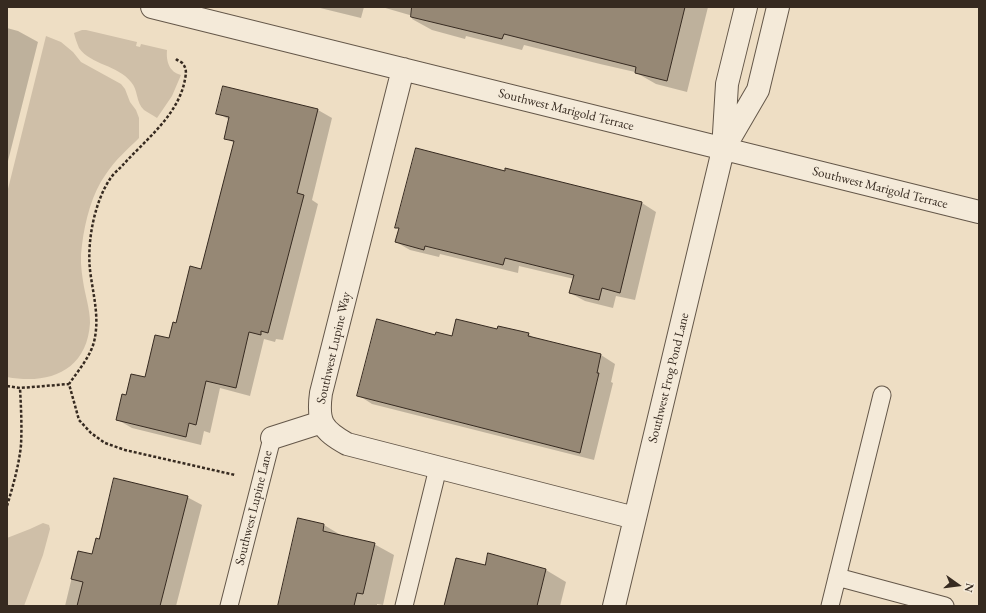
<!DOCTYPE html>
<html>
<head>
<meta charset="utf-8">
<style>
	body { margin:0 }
	#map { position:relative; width:986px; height:613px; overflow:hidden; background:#eedec4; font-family:"EB Garamond",serif }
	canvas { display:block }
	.frame { position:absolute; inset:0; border:8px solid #362a20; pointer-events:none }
	.north { position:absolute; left:938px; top:565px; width:40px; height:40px; -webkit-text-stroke:3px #f4ead9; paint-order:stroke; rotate:104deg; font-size:11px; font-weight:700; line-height:16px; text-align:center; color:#362a20 }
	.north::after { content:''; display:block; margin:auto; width:14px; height:18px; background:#362a20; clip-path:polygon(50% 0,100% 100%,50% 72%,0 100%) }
</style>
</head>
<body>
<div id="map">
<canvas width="986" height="613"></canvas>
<div class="frame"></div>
<div class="north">N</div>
</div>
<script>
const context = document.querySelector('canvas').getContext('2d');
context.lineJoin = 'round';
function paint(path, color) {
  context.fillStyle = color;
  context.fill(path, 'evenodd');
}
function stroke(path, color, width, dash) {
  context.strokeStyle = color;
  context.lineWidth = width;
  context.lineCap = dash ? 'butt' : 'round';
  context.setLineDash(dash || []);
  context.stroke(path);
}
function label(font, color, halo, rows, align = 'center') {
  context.font = font + ' "EB Garamond",serif';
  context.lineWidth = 3;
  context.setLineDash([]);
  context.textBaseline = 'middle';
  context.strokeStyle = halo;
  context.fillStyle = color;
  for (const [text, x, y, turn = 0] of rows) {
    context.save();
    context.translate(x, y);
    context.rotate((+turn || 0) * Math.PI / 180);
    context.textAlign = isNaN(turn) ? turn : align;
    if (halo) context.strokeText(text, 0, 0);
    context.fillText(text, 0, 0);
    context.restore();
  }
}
paint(new Path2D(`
	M 82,30 L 86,30 L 137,42 L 136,46 L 140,47 L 141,44 L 167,50 C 166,61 169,72 181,75 L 172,96 L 157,118 C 153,115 148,113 144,110 C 136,103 138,89 131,82 C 118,65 91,65 79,48 C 77,43 75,38 74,33 Z
	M 46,36 L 61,42 L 73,52 L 81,62 L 121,84 L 125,89 L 130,102 L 136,110 L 139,118 L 139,138 C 128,149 115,160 106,174 C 92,193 85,221 82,245 C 80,257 81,269 83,281 C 85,295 90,309 90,323 C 87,371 49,385 7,377 L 7,193 Z
	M 43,523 L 49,525 L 50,529 L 43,555 L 24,606 L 7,606 L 7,538 L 30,529 Z`), '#cfbfa8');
paint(new Path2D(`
	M 316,7 L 364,7 L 361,18 Z
	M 382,7 L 708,7 L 687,92 L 656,84 L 635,72 L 600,64 L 524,45 L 522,50 L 466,36 L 465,39 L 432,30 L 412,19 L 413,16 Z
	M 7,28 L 18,31 L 38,42 L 7,165 Z
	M 318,110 L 332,118 L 312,200 L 318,204 L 283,340 L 276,339 L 275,342 L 264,339 L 250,396 L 220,388 L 210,433 L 204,431 L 201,445 L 132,428 L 118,420 L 127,396 L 146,378 L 170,340 L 201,270 L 234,143 L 225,138 L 230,120 L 217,113 Z
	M 506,170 L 642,203 L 656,212 L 635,300 L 616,296 L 613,308 L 585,301 L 570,293 L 574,279 L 519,266 L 518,273 L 440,254 L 439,257 L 410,250 L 396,242 L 400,229 L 397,227 L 505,172 Z
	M 498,331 L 528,334 L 538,340 L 601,355 L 615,364 L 611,382 L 613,383 L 594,460 L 372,404 L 358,395 L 436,336 L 453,337 Z
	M 187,497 L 202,505 L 176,606 L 65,606 L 78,552 L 93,556 L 100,540 Z
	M 299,519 L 324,525 L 344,537 L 374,544 L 394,555 L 383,605 L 377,604 L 377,606 L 278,606 Z
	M 489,555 L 546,570 L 566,582 L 560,606 L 445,606 L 486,567 Z`), '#0003');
const building = new Path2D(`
	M 412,7 L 685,7 L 667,81 L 635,73 L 636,67 L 504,34 L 502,39 L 411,17 Z
	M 223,86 L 318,109 L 297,193 L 304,195 L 268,333 L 261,331 L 261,335 L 249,332 L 236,388 L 206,381 L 196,425 L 189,423 L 186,437 L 116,420 L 122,394 L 126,395 L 131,374 L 145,377 L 155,335 L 169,338 L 173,322 L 176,323 L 190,266 L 201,269 L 234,141 L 224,139 L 229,117 L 216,114 Z
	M 416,148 L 505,171 L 505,168 L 642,202 L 620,293 L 602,288 L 599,300 L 569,293 L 574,275 L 505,258 L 503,265 L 425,246 L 424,250 L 395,242 L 399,228 L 395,228 Z
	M 377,319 L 435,335 L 436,332 L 452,336 L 456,319 L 497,329 L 498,326 L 529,333 L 528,336 L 601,354 L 597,373 L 599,373 L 580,453 L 357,396 Z
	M 114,478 L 188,496 L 160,606 L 77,606 L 83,582 L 71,579 L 78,551 L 92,554 L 96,538 L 99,539 Z
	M 298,518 L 324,524 L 323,531 L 375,543 L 363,594 L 357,593 L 354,606 L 278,606 Z
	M 488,553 L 546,569 L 537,606 L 444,606 L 456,558 L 485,565 Z`);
paint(building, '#968875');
stroke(building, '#362a20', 1);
const lane = new Path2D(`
	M 837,577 L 945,606
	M 229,606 L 272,438
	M 404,606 L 438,468
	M 830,606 L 882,395`);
const street = new Path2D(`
	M 152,7 L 979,212
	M 746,7 L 727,84 L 723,150 L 758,90 L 778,7
	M 403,69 L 321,393 C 317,422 322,430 347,444 L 635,518
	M 272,438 L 322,422
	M 614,606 L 723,150`);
stroke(lane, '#645749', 19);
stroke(street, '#645749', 24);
stroke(new Path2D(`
	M 176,59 C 178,61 182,62 183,64 C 187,69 186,74 185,79 C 179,115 145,140 122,166 C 118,170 113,174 110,179 C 94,203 87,242 90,270 C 93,295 100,317 94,342 C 90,357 78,371 69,384 L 79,420 L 91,433 L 105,443 L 125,450 L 235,475
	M 7,386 L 20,388 L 69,384
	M 7,506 C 13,486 19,465 21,445 C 22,426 21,407 20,388`), '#362a20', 2.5, [3, 2]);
stroke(lane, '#f4ead9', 17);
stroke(street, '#f4ead9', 22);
label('13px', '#362a20', '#f4ead9', [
	["Southwest Marigold Terrace",566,110,14],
	["Southwest Marigold Terrace",880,188,14],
	["Southwest Lupine Way",334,348,-77],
	["Southwest Frog Pond Lane",669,378,-76],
	["Southwest Lupine Lane",254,508,-76]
]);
</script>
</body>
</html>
